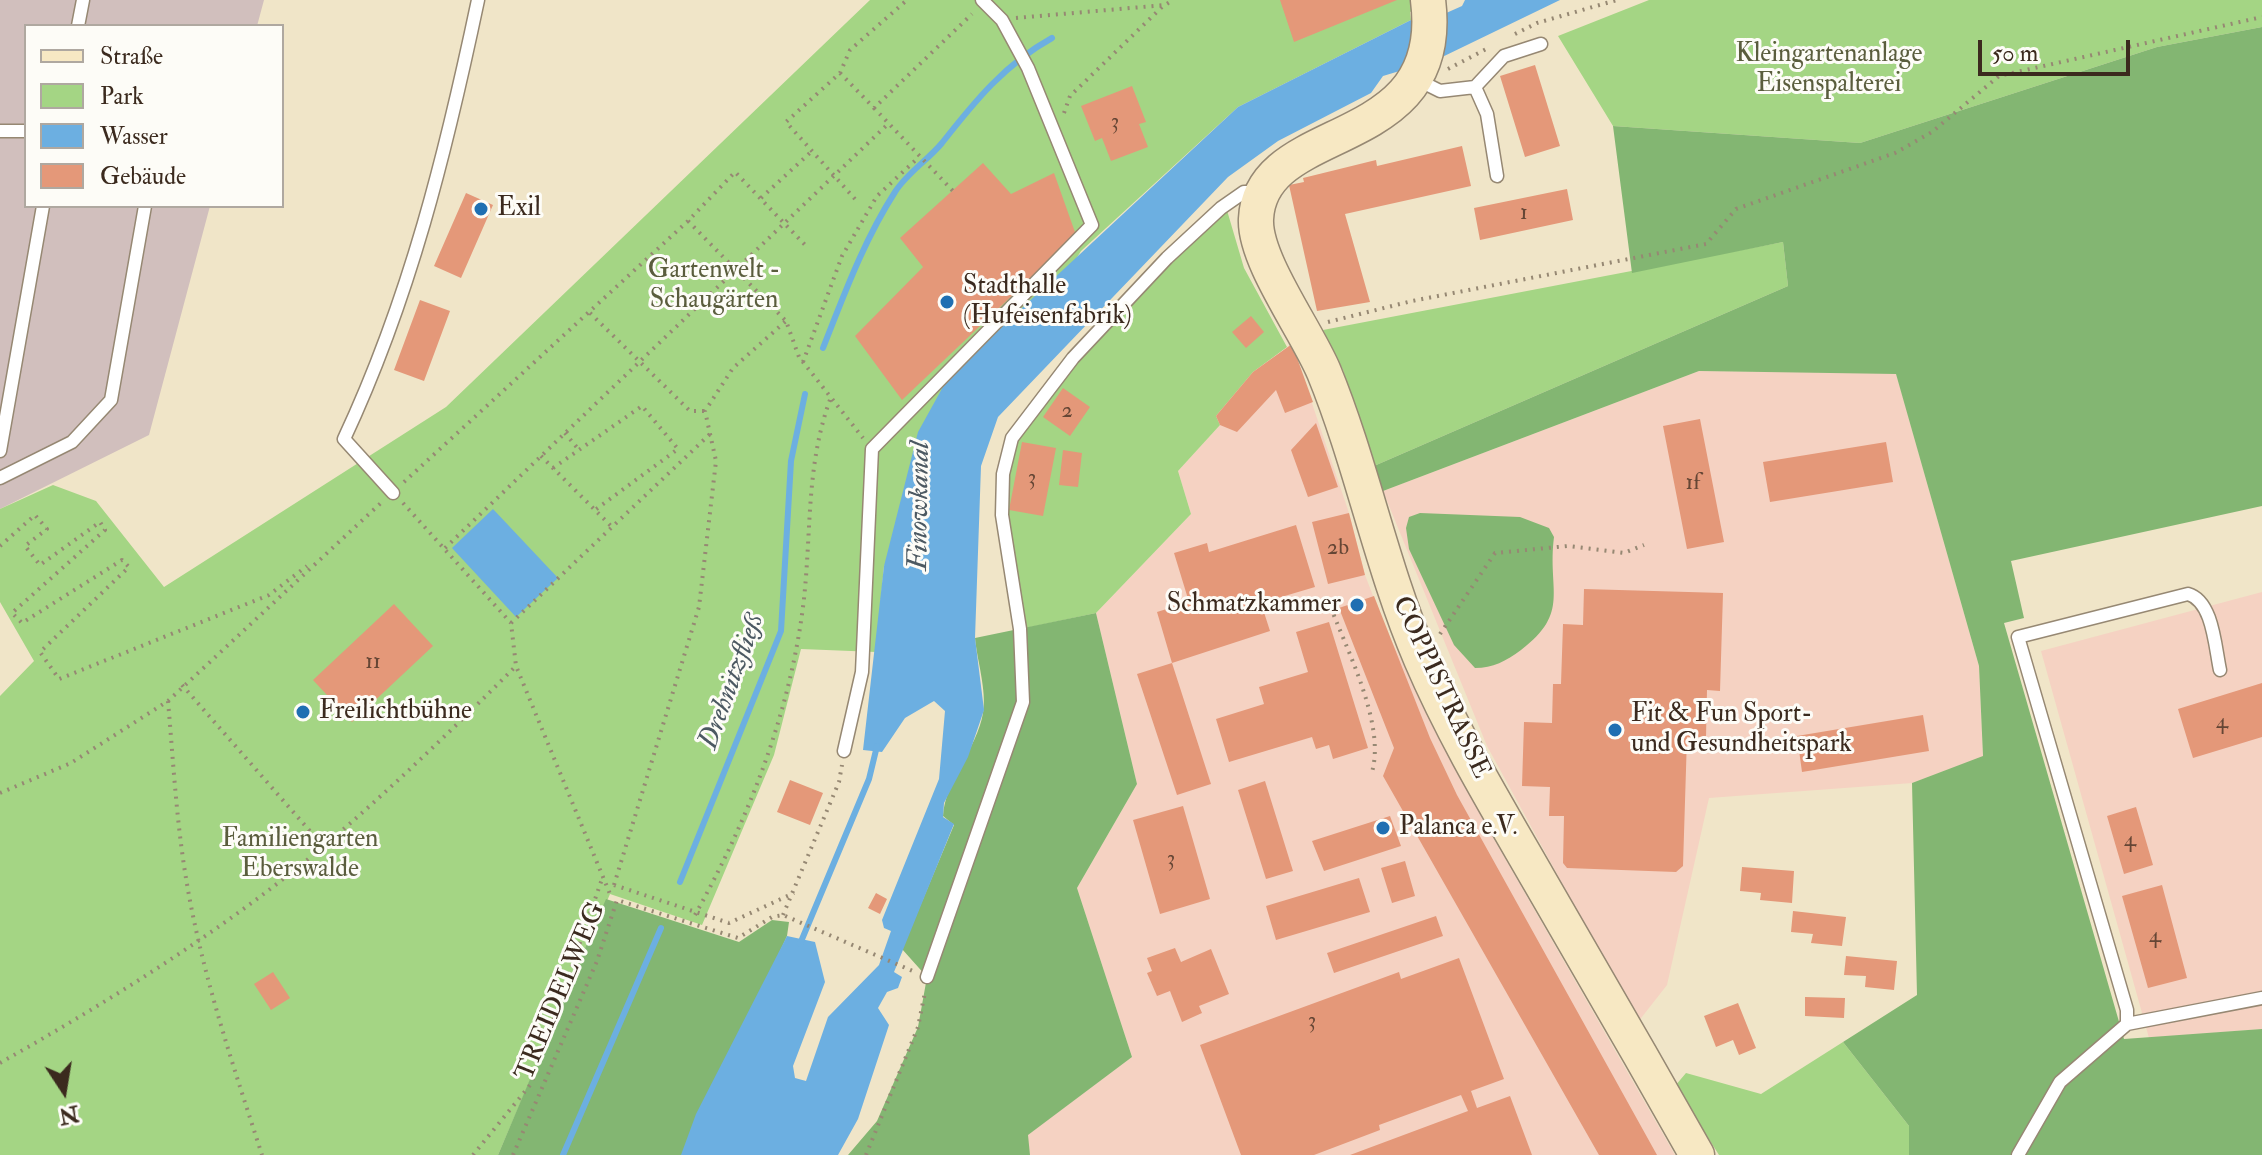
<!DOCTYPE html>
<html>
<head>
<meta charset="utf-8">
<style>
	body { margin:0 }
	#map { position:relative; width:2262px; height:1155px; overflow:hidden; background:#f0e5c8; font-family:"IM FELL Double Pica",serif }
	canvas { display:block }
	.legend { position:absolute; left:24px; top:24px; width:260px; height:184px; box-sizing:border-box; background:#fdfcf7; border:2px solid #afa8a0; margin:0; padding:10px 14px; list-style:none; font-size:24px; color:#3b2a1e }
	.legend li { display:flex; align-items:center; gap:16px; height:40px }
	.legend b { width:40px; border:2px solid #afa8a0 }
	.north { position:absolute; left:24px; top:1051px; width:80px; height:80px; -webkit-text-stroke:6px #fdfcf7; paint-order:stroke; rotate:168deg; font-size:22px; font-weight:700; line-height:32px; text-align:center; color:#3b2a1e }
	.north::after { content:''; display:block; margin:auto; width:28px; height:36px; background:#3b2a1e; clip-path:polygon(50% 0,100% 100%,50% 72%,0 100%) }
	.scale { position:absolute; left:1978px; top:40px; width:152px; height:36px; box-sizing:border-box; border:4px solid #3b2a1e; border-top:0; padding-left:10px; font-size:24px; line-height:28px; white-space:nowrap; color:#3b2a1e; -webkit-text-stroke:6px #fdfcf7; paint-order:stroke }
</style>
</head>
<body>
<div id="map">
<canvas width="2262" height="1155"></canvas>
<ul class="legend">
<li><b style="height:10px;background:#f7e8c3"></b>Straße</li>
<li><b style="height:22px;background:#a4d584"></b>Park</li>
<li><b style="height:22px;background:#6cafe1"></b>Wasser</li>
<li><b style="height:22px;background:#e49879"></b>Gebäude</li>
</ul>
<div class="north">N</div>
<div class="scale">50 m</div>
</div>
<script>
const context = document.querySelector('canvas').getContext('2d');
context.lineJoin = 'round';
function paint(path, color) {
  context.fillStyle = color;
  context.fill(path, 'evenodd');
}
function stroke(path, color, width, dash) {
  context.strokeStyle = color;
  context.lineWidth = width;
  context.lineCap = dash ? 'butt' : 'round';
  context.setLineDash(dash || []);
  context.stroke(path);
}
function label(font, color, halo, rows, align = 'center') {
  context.font = font + ' "IM FELL Double Pica",serif';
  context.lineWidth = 6;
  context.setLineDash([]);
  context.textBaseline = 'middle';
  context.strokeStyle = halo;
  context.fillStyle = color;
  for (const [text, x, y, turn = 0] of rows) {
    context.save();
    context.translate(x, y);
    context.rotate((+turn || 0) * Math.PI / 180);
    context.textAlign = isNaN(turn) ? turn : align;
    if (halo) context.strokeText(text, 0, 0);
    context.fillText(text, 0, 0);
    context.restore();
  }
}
paint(new Path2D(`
	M 1292,344 L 1349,513 L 1365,575 L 1387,632 L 1483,820 L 1675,1155 L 1030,1155 L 1027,1135 L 1132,1057 L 1077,888 L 1137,784 L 1096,613 L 1191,514 L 1178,471 L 1220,425 L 1216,416 L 1253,372 Z
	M 1699,371 L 1896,373 L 1979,666 L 1983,757 L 1912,783 L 1709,798 L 1667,985 L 1638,1022 L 1487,746 L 1383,491 Z
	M 2262,592 L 2262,1029 L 2149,1038 L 2041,651 Z`), '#f5d2c2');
paint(new Path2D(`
	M 0,0 L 264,0 L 257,26 L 26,26 L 26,206 L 210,206 L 149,435 L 0,509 Z`), '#d1bfbd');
paint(new Path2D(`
	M 870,0 L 1414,0 L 1415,10 L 1410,12 L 1411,20 L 1238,107 L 1081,251 L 884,566 L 876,652 L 801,649 L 774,755 L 702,925 L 610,894 L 498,1155 L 0,1155 L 0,696 L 34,661 L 0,602 L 0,509 L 53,485 L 96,501 L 164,587 L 446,407 Z
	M 1649,0 L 2262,0 L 2262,27 L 2157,47 L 1860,143 L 1613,126 L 1558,36 Z
	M 1226,207 L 1244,268 L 1287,347 L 1253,372 L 1216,416 L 1220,425 L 1178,471 L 1191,514 L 1096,613 L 1026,628 L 1000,529 L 1007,441 L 1151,279 Z
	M 1783,242 L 1788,286 L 1374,466 L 1343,370 L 1323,330 Z
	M 1843,1042 L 1909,1126 L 1909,1155 L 1719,1155 L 1675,1086 L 1686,1073 L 1761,1094 Z`), '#a4d584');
paint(new Path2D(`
	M 2262,27 L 2262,506 L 2011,561 L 2024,618 L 2004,623 L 2124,1039 L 2262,1029 L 2262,1155 L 1909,1155 L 1909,1126 L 1843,1042 L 1917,995 L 1912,783 L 1983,756 L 1979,666 L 1896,374 L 1699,371 L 1383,491 L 1374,466 L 1788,286 L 1783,242 L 1632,273 L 1613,126 L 1860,143 L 2157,47 Z
	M 1420,513 L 1520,517 L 1549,528 L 1554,537 C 1547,591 1571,612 1521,650 C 1506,661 1493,668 1475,668 L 1454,645 L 1409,549 L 1406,528 L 1409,517 Z
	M 1096,613 L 1137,784 L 1077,888 L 1132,1057 L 1028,1135 L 1030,1155 L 848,1155 L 877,1121 L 918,1027 L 927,977 L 902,949 L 954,825 L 943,816 C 945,781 977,749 983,713 C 987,691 977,660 975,638 Z
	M 606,899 L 739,942 L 772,920 L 789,922 L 787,936 L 688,1155 L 498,1155 Z`), '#83b672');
paint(new Path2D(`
	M 1465,0 L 1560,0 L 1436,60 L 1383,76 L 1371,93 L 1278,141 L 1228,177 L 998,417 L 981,466 L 975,638 L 984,710 L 968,757 L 944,803 L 943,817 L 954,824 L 894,972 L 902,977 L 898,988 L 887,992 L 878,1008 L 889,1025 L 858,1119 L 838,1155 L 681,1155 L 696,1114 L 787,936 L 815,942 L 825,982 L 793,1066 L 795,1078 L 806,1081 L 828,1017 L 879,965 L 891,931 L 884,928 L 882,920 L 939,779 L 945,711 L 934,701 L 905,718 L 882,752 L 863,750 L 884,566 L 918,432 L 949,376 L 1238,107 L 1411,20 L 1444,14 L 1462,6 Z
	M 493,509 L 558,578 L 516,617 L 452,548 Z`), '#6cafe1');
stroke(new Path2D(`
	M 823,348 C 844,295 864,240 895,192 C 907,173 928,160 942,143 C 975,101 1005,64 1052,38
	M 680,882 L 781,631 L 791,461 L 805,394
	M 800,944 L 869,779 L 877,746
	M 563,1155 L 661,928`), '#6cafe1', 6);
paint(new Path2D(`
	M 1280,0 L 1397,0 L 1294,42 Z
	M 1535,65 L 1560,146 L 1525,157 L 1500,76 Z
	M 1132,86 L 1146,122 L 1139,124 L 1148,147 L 1111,161 L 1102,138 L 1095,141 L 1081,106 Z
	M 1462,146 L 1471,186 L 1345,214 L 1370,302 L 1317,311 L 1289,185 L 1304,182 L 1303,178 L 1376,160 L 1377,166 Z
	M 983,163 L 1011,194 L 1054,173 L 1076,235 L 902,400 L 855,336 L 923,267 L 900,238 Z
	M 1567,189 L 1573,220 L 1480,240 L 1474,208 Z
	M 466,193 L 493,205 L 461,278 L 434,266 Z
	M 420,300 L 450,311 L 424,381 L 394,370 Z
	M 1251,316 L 1264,332 L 1246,348 L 1232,332 Z
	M 1292,344 L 1313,402 L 1285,413 L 1276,390 L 1237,432 L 1220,425 L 1216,416 L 1253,372 Z
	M 1063,388 L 1090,407 L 1070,436 L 1043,417 Z
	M 1700,419 L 1724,542 L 1687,549 L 1663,426 Z
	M 1316,423 L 1338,487 L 1308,497 L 1291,450 Z
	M 1022,442 L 1056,448 L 1043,516 L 1009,510 Z
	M 1886,442 L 1893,482 L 1770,502 L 1763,462 Z
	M 1063,450 L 1082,453 L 1078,487 L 1059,485 Z
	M 1349,513 L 1365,575 L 1328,584 L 1312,522 Z
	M 1296,525 L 1315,587 L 1261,603 L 1270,631 L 1172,663 L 1211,784 L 1177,795 L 1137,674 L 1172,663 L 1157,612 L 1189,602 L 1174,553 L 1207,543 L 1209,552 Z
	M 1584,589 L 1723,593 L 1720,691 L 1707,690 L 1706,737 L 1687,737 L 1683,866 L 1676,872 L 1567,868 L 1563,863 L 1564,816 L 1549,816 L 1550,787 L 1522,786 L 1524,722 L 1552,723 L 1553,684 L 1561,684 L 1563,624 L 1583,625 Z
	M 1374,596 L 1430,738 L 1457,795 L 1657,1155 L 1599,1155 L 1383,776 L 1394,748 L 1339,608 Z
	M 394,604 L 433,646 L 352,722 L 313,680 Z
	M 1329,622 L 1368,748 L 1333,759 L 1329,745 L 1316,749 L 1312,737 L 1229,762 L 1216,719 L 1264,704 L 1259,687 L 1308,672 L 1296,632 Z
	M 2262,683 L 2262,737 L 2193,758 L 2178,709 Z
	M 1923,715 L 1929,751 L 1802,772 L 1797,736 Z
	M 790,780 L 823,793 L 810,825 L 777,812 Z
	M 1265,781 L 1293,871 L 1266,879 L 1238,790 Z
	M 1183,806 L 1210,899 L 1160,914 L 1133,820 Z
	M 2136,807 L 2153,865 L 2124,874 L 2107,816 Z
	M 1390,816 L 1401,846 L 1324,871 L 1312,841 Z
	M 1405,861 L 1415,896 L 1392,903 L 1381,868 Z
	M 1742,867 L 1794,871 L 1792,903 L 1760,900 L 1761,893 L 1740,891 Z
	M 1359,878 L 1370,912 L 1276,940 L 1266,906 Z
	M 2162,885 L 2187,978 L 2148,988 L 2122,896 Z
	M 876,893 L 887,899 L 880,914 L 868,908 Z
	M 1793,911 L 1846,917 L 1842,946 L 1811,943 L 1813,934 L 1791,932 Z
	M 1436,916 L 1443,936 L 1334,973 L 1327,953 Z
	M 1175,948 L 1181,962 L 1211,949 L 1229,994 L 1199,1006 L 1202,1013 L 1182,1022 L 1170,991 L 1157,996 L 1147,973 L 1152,971 L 1147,958 Z
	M 1846,956 L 1897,961 L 1894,990 L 1865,987 L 1866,976 L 1844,975 Z
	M 1459,958 L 1504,1079 L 1471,1091 L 1477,1108 L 1510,1096 L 1532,1155 L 1350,1155 L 1468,1111 L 1461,1095 L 1379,1125 L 1380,1130 L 1314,1155 L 1241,1155 L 1200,1045 L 1399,972 L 1401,979 Z
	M 273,972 L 290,998 L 271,1010 L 254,984 Z
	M 1805,997 L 1845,998 L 1844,1018 L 1805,1016 Z
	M 1738,1003 L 1756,1048 L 1739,1055 L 1733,1040 L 1716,1047 L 1704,1016 Z`), '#e49879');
const service = new Path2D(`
	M 78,26 L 83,0
	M 1416,79 L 1440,91 L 1475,87 L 1504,56 L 1541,44
	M 1475,87 L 1487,114 L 1497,176
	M 0,131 L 26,131
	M 0,451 L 43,206
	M 0,478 L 72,442 L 111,400 L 145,206
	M 393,493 L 344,439 C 410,298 446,152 478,0
	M 844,751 L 862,672 L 872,449 L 1092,225 L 1028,68 L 1002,20 L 982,0
	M 927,977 L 1023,702 L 1020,629 L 1002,515 L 1003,474 L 1012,438 L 1073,358 L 1167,258 L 1221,208 L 1244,192 L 1259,192
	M 2127,1024 L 2262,998
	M 2018,1155 L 2060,1082 L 2127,1024 L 2127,1010 L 2018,637 L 2188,594 C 2213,601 2215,647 2220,670`);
const secondary = new Path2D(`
	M 1428,0 C 1448,156 1260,118 1256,219 C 1254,260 1307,331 1324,372 C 1362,465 1381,566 1421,659 C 1454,736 1497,807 1539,880 C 1592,971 1645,1063 1697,1155`);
stroke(service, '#968873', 15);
stroke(secondary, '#968873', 37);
stroke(new Path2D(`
	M 1016,18 L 1165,5 L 1173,0
	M 1515,34 L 1537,23 L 1617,0
	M 1448,69 L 1490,47
	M 840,73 L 874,108 L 972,14
	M 874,108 L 953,191
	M 1064,113 L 1070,96 L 1163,6
	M 761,198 L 812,151
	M 855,199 L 786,122 L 840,73 L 850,50 L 907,0
	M 688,221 L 786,321 L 799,357 L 863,438
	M 590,313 L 690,411 L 705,411
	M 1328,322 L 1412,301 L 1706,244 L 1736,209 L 1895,153 L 1932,132 L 1999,76 L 2262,17
	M 803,362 L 842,256 L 877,196 L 919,157
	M 565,433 L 579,450
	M 541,456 L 612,527
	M 553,468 L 642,406 L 678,449 L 595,510
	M 404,482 L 688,221 L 735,172 L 807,247
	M 403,503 L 511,623 L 516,666 L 610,894
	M 0,546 L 35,515 L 47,529 L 25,546 L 40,565 L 100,522 L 105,530 L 12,613 L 22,623 L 122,560 L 129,567 L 40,652 L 59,679 L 269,595 L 307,566
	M 445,548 L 888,124
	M 1328,600 C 1345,647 1386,723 1372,772
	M 511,623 L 710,434
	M 1440,634 L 1495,553 L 1568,546 L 1624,553 L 1644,545
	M 182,685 L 323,846
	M 168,701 C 173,758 176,815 185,872 C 200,968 232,1062 262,1155
	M 0,793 L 71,763 L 168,701 L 383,501
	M 614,885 L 699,607 L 716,461 L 705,411 L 733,368 L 786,321
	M 614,885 L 729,923 L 794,893
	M 695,915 C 748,820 789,716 803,607 C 812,535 805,466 831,397
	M 783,915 L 839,782 L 842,765
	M 0,1063 C 113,999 225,929 324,846 C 391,789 454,728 516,666
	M 473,1155 L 531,1084 L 602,879
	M 513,1155 L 597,961 L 617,900 L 738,938 L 772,917 L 783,915 L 915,972
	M 866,1155 L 918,1027 L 925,992`), '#968873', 4, [2, 6]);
stroke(service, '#fff', 12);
stroke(secondary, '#f7e8c3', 34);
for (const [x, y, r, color] of [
	[481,209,8,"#1f6fb2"],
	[947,302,8,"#1f6fb2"],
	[1357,605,8,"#1f6fb2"],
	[303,712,8,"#1f6fb2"],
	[1615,730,8,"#1f6fb2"],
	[1383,828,8,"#1f6fb2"]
]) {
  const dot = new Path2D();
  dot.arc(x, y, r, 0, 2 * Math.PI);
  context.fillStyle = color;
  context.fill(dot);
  stroke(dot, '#fdfcf7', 3);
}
label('22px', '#654635', null, [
	["3",1115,123],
	["1",1524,214],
	["2",1067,412],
	["3",1032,479],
	["1f",1693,484],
	["2b",1338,549],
	["11",373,663],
	["4",2222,723],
	["4",2130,841],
	["3",1171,860],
	["4",2155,937],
	["3",1312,1022]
]);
label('26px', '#5a5d3d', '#fdfcf7', [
	["Kleingartenanlage",1829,55],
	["Eisenspalterei",1829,85],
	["Gartenwelt -",714,271],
	["Schaugärten",714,301],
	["Familiengarten",300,840],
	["Eberswalde",300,870]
]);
label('26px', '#3b2a1e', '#fdfcf7', [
	["Exil",497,209],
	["Stadthalle",963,287],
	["(Hufeisenfabrik)",963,317],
	["Schmatzkammer",1341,605,"right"],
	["Freilichtbühne",319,712],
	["Fit & Fun Sport-",1631,715],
	["und Gesundheitspark",1631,745],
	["Palanca e.V.",1399,828]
], 'left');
label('26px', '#3b2a1e', '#fdfcf7', [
	["COPPISTRASSE",1440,688,65],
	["TREIDELWEG",562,992,-67]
]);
label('italic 28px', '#4c5962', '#fdfcf7', [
	["Finowkanal",921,506,-89],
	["Drehnitzfließ",733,682,-70]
]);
</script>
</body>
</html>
